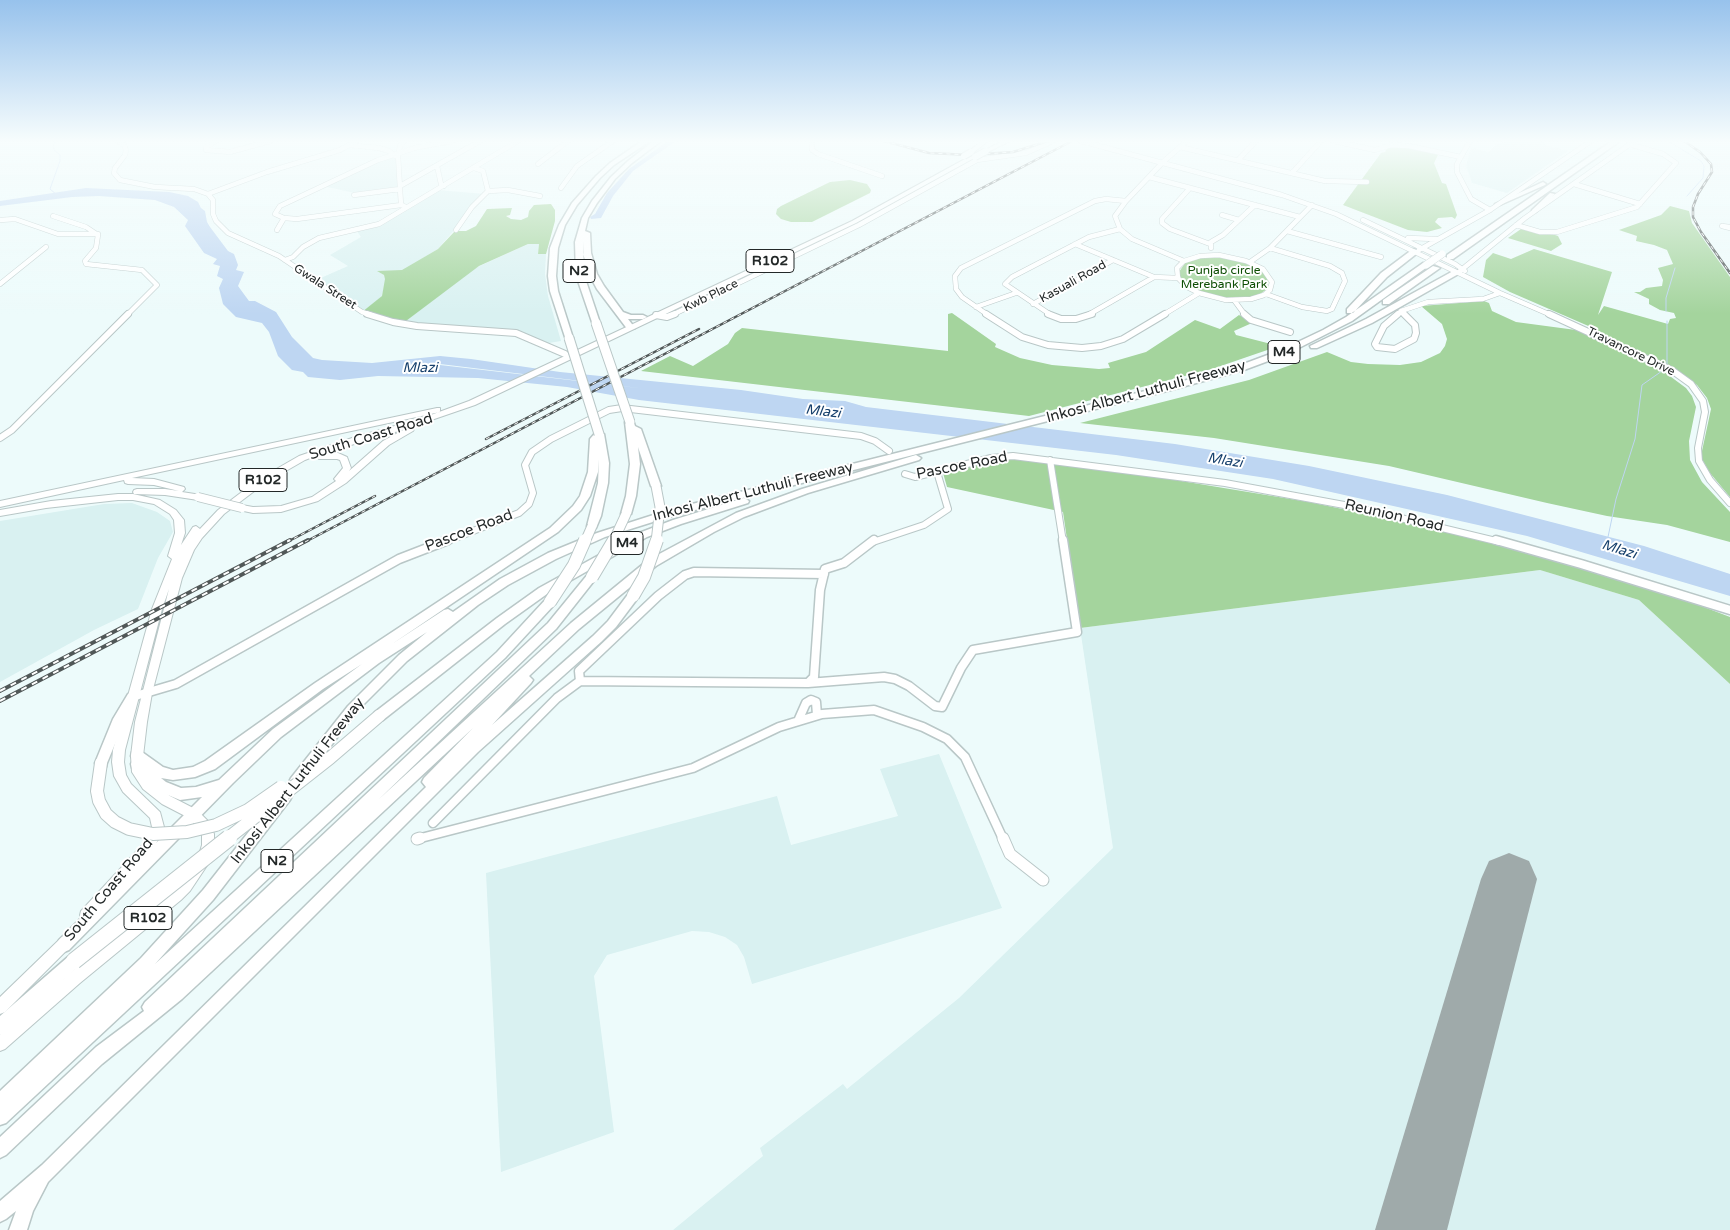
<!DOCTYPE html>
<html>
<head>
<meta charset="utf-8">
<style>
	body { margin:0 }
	canvas { display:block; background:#edfbfb }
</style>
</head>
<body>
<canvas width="1730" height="1230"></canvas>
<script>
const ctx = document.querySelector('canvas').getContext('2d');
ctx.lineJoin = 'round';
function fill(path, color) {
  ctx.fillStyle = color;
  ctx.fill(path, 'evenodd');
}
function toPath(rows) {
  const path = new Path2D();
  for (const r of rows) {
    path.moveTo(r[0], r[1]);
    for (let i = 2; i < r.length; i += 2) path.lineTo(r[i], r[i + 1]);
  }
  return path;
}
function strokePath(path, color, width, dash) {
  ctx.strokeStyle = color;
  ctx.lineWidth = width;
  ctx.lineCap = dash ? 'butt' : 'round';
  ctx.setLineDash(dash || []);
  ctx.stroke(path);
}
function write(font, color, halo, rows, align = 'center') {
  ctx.font = font + ' "Varela Round",sans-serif';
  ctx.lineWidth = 4;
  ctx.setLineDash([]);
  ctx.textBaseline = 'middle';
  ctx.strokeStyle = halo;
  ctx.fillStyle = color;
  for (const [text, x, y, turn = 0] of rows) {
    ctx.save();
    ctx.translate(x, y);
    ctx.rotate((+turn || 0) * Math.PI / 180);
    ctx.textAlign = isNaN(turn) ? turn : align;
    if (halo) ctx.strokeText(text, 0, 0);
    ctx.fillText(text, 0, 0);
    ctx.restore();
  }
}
fill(toPath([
	[1508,141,1543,142,1546,145,1568,151,1507,193,1472,183,1466,166,1471,148,1489,152,1495,145],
	[399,155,400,187,355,193,323,186,381,159],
	[437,190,485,194,438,249,402,271,378,271,384,275,386,279,382,296,377,301,362,312,314,281,348,266,330,255,361,237,356,230,369,228],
	[528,244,539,244,538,254,546,254,545,274,548,296,561,341,543,344,525,337,402,324,471,270],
	[132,503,157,512,170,521,173,532,158,558,138,609,94,630,0,682,0,521,104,504],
	[1540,570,1639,600,1730,684,1730,1230,673,1230,763,1156,760,1148,843,1084,847,1089,959,998,1113,848,1080,628],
	[939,754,1002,908,752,984,744,957,737,945,725,937,709,932,692,931,607,955,594,976,614,1132,501,1172,486,873,777,796,791,845,898,816,880,769]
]), '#d9f1f1');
fill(toPath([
	[1397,146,1439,153,1434,163,1442,183,1446,184,1457,215,1455,219,1452,217,1438,218,1435,222,1442,228,1427,232,1408,230,1343,205,1381,153,1385,152,1387,148],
	[850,180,867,184,871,190,870,193,812,222,791,222,781,219,776,214,777,209,781,206,830,182],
	[551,204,555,210,555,221,546,254,538,254,539,244,528,244,479,266,402,324,362,312,382,296,385,279,384,275,377,271,402,270,438,249,455,231,466,231,476,226,487,209,512,208,510,215,506,216,511,219,521,220,528,217,529,211,534,205],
	[1670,206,1689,211,1692,223,1730,277,1730,497,1710,473,1702,459,1702,451,1711,409,1707,398,1697,385,1670,366,1593,330,1593,328,1510,292,1483,277,1486,260,1493,253,1511,259,1534,249,1612,272,1598,315,1604,306,1668,324,1670,319,1676,318,1674,313,1660,310,1649,304,1649,299,1634,292,1640,292,1646,288,1662,286,1663,280,1658,268,1673,264,1667,250,1654,245,1636,241,1637,236,1619,230,1661,215],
	[1521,229,1555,235,1558,236,1562,244,1551,251,1508,238],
	[1220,257,1242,261,1259,269,1269,279,1267,289,1256,297,1236,299,1213,297,1188,286,1181,279,1179,272,1185,263,1200,258],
	[1484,301,1489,303,1492,311,1516,322,1576,330,1585,334,1663,371,1686,388,1692,396,1696,407,1689,441,1690,460,1702,482,1730,512,1730,542,1667,525,1607,516,1547,503,1389,466,1214,438,1080,423,1249,380,1327,352,1351,362,1368,364,1400,365,1421,362,1440,353,1445,346,1447,339,1442,324,1421,306],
	[952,313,996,344,995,347,1020,358,1052,365,1099,369,1110,368,1108,363,1146,352,1195,320,1220,329,1239,315,1252,323,1234,331,1236,335,1279,346,1212,369,1029,416,641,371,670,356,693,366,728,344,735,333,742,328,948,351,948,314],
	[1011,459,1036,461,1175,480,1309,502,1414,524,1546,557,1683,599,1730,617,1730,684,1639,600,1540,570,1080,628,1063,512,947,487,943,473,989,461]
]), '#a4d49d');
fill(toPath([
	[86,188,169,192,188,196,198,202,201,208,205,211,207,222,210,227,228,251,234,254,238,265,236,270,244,272,238,286,249,301,255,301,276,312,292,337,313,358,322,360,372,363,440,356,471,359,560,372,741,390,803,399,845,401,866,407,1175,444,1309,466,1447,495,1644,546,1730,574,1730,596,1527,536,1273,479,1116,455,639,400,567,387,478,378,378,376,340,380,308,377,303,372,292,370,278,356,269,332,262,323,236,317,223,304,219,288,223,279,217,276,220,266,213,264,217,259,204,253,185,226,188,220,174,207,155,200,99,196,72,197,0,206,0,201],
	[440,364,647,389,440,365]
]), '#bed6f2');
strokePath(toPath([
	[56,141,53,146,54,150,60,155,60,161,50,189,57,195],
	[1668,141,1701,161,1704,166,1703,178,1687,196],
	[1666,311,1666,298,1675,268],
	[1667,321,1667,366],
	[1608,537,1616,499,1635,439,1642,385,1662,371]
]), '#bed6f2', 1);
fill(toPath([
	[668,141,676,141,633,171,613,196,601,218,591,219,590,217,595,214,607,193,629,169,668,141]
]), '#bed6f2');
fill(toPath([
	[1509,853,1529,861,1537,879,1447,1230,1375,1230,1481,879,1489,861,1509,853]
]), '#9faaaa');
const minorFar3 = toPath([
	[118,141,124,145,126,150,125,155,115,168,114,173,120,180,155,187,194,189,208,194,213,200,213,214,216,221,228,233,279,256,362,312,371,315],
	[216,141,206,147,206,150,230,152,270,141],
	[404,141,400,146,398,155,401,205,404,206],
	[812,141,812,150,818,154,882,176],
	[1081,141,1282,195,1336,214,1500,293,1551,315],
	[1333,141,1375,150,1391,145,1409,146,1461,157],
	[1470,141,1457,164,1457,172,1471,199,1490,210],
	[350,145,379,148,389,151,395,156],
	[1180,147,1325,181,1367,182],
	[1238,160,1256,141],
	[538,164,568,141],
	[437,166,441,184,444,186],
	[474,168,483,171,488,191],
	[1292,173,1321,141],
	[1149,177,1300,217],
	[1574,184,1640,204],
	[400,186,480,141],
	[561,188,577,166,613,141],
	[1190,188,1162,219,1162,223,1170,229,1210,244],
	[208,194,267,172,340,150,356,141],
	[354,195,400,189],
	[401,205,297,219,284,218,275,214,280,206,378,160,418,147,453,141],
	[1222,215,1239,220],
	[53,216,86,227,98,235,96,248,85,261,86,264,142,270,157,285,127,315],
	[0,220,15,219,58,234,98,234],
	[1363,220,1455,264,1465,271],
	[1516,225,1540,232,1557,232,1637,207,1676,163,1663,154,1629,144],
	[1730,227,1722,226,1730,228],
	[277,230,284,218],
	[456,230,472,207,488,191,508,190,540,196],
	[1287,231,1381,257],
	[1408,238,1436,239],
	[1075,244,1154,277],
	[1211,248,1211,242,1223,235,1255,205],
	[1419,250,1490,210,1591,141],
	[1219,255,1246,261,1263,269,1272,282,1270,290,1264,295,1251,299,1226,300,1199,293,1187,287,1178,278,1177,268,1184,261,1200,256,1219,255],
	[285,260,293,257,303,247,319,238,379,224,518,141],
	[1184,261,1132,239,1120,229,1115,216,1126,201,1163,162,1187,141],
	[1250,262,1270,248,1312,205],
	[1460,271,1525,218,1633,142],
	[0,284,46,247],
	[1266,294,1302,307,1327,311,1332,309,1345,281,1342,273,1330,266,1270,248],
	[1234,300,1245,315],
	[1033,304,1113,260],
	[976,307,1016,293],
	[1401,311,1405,315],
	[1401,311,1428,302,1483,299,1500,293],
	[672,315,859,225,977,160,1026,153,1053,141],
	[988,315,962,297,956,289,955,276,961,268,1095,201,1106,199,1126,201],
	[1051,315,1005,284,1012,277,1089,237,1120,229],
	[1088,315,1154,277,1178,278],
	[1163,315,1199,293],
	[1397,315,1401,311]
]);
const minorFar2 = toPath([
	[367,314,393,322,417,326,516,333,565,354],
	[986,314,1022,337,1048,345,1082,348,1101,346,1123,339,1165,314],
	[1048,314,1061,319,1076,319,1092,314],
	[1244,314,1251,320,1290,332],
	[1398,314,1384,326,1375,344,1377,347,1395,349,1414,339,1416,333,1415,325,1404,314],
	[1549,314,1673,371,1691,384,1703,401,1705,412,1698,448,1699,461,1710,480,1730,503],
	[656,315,667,317,675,314],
	[0,438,12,430,128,314],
	[1050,460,1063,542],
	[905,474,915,477,991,458,1013,456,1225,483,1355,507,1500,542],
	[445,542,519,513,529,504,533,493,525,465,532,452,551,439,609,410,622,408,861,436,875,441,889,451],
	[873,542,924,525,948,509,937,472]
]);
const minorFar1 = toPath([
	[1496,540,1581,564,1730,610],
	[580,681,579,671,658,596,685,575,694,572,824,574],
	[808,683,884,677,895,679,909,686,935,706,942,707,961,668,973,650,1077,632,1063,540],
	[132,697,176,684,399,559,448,540],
	[798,721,806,703,811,700,816,702,817,715],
	[433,823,557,698,580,681,808,683,814,677,820,590,825,569,844,563,874,540],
	[417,839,693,768,779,727,822,714,874,710,923,727,947,739,965,757,1003,839]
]);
const minor = toPath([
	[1003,838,1010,854,1043,880],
	[417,839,420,838]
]);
const major = toPath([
	[982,141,988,141,973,153,969,153,969,151,982,141],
	[1003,141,1010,141,988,152,983,151,1003,141],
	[974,154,977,156,976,157,856,223,475,405,411,427,414,429,413,431,389,445,346,483,318,501,281,512,253,513,239,510,238,508,242,505,253,507,281,506,312,497,336,481,334,479,343,468,340,460,337,459,319,459,315,456,305,460,265,483,224,514,202,538,194,550,182,578,152,693,147,722,143,756,144,771,151,781,170,796,197,810,210,823,214,834,214,845,208,864,190,891,181,900,80,983,5,1049,0,1051,0,1035,70,973,182,883,197,861,202,845,202,834,201,830,189,818,162,804,143,789,132,772,131,756,135,722,169,589,162,609,125,750,124,762,126,775,131,784,160,812,164,827,153,850,91,919,86,921,81,919,80,915,81,911,145,842,152,827,150,818,123,792,114,776,112,762,113,750,152,609,172,559,168,556,175,533,174,520,170,514,154,504,133,500,118,500,46,508,0,516,0,510,51,501,118,494,133,494,160,500,176,510,184,520,185,533,181,545,193,527,196,526,200,529,218,510,259,479,299,456,355,437,420,419,469,401,852,221,974,154],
	[405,429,383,441,349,471,351,468,347,457,338,453,324,453,405,429],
	[437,408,440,408,440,412,132,478,154,479,184,487,185,489,182,492,201,495,202,497,198,500,165,495,134,494,133,492,134,490,137,489,165,489,179,491,154,485,128,484,125,483,124,480,0,507,0,501,437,408],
	[67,935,72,937,74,941,72,945,5,1012,0,1014,0,997,62,937,67,935]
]);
const highway = toPath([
	[642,141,650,141,614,165,600,178,577,205,565,225,558,248,556,276,558,291,573,338,566,340,550,291,548,276,550,248,559,225,572,203,596,176,610,163,642,141],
	[654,141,661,141,632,163,615,179,597,203,588,218,585,231,590,233,591,253,597,274,604,286,623,312,631,315,643,315,647,317,643,319,628,319,635,328,628,330,597,289,589,274,583,253,583,241,584,275,600,323,593,325,576,275,575,242,582,218,592,201,611,177,628,161,654,141],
	[1612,141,1620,141,1453,259,1447,259,1447,255,1612,141],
	[1543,182,1546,184,1545,185,1500,205,1495,204,1543,182],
	[1550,193,1555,194,1536,212,1532,212,1532,210,1550,193],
	[1413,249,1420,251,1387,277,1353,313,1347,313,1347,309,1381,273,1413,249],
	[1423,263,1430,265,1352,321,1287,354,1244,370,1167,391,675,515,605,537,556,559,508,585,478,605,407,661,356,712,301,786,296,788,291,786,289,782,291,778,348,706,399,655,427,632,379,663,281,737,233,783,69,950,64,952,59,950,57,945,59,940,202,797,180,800,156,790,132,768,131,764,133,760,131,756,132,752,137,751,142,752,163,767,173,770,193,767,205,761,315,683,550,528,573,506,580,496,588,472,590,439,596,432,599,431,604,434,609,463,608,483,601,516,596,528,588,528,587,526,598,483,599,459,598,472,590,496,581,510,558,532,392,644,444,610,448,609,453,612,500,579,548,553,597,533,672,509,1161,387,1238,366,1281,350,1323,330,1346,317,1423,263],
	[362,664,273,729,219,780,196,787,181,788,166,782,161,778,173,780,195,777,215,769,323,689,362,664],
	[1433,266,1440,268,1389,304,1383,304,1383,300,1433,266],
	[1455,270,1462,272,1372,323,1317,348,1311,348,1310,346,1366,319,1455,270],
	[630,419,633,420,635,426,641,429,661,486,656,489,651,486,638,447,640,464,636,496,631,514,626,517,621,514,626,496,630,464,625,422,630,419],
	[916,455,921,458,919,460,808,493,744,517,714,532,656,566,579,629,529,676,533,680,531,683,492,725,593,636,608,621,629,593,637,593,639,596,637,599,616,627,601,642,478,752,48,1182,33,1211,27,1230,9,1230,16,1211,6,1219,0,1222,0,1201,42,1165,426,787,422,782,424,778,473,728,182,999,102,1064,6,1155,0,1158,0,1137,96,1047,144,1011,142,1007,145,1002,548,623,588,574,596,574,597,577,556,629,378,800,571,623,648,560,736,513,802,489,916,455],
	[744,498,749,501,748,503,681,524,647,537,547,594,505,624,383,720,379,721,375,720,373,716,375,712,497,618,539,588,639,533,673,520,744,498],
	[550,598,554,599,556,602,554,605,505,658,6,1123,0,1125,0,1091,141,958,203,890,280,792,285,790,290,792,292,796,290,800,213,900,155,964,497,652,546,599,550,598],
	[132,692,136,694,138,697,125,720,107,763,106,767,101,768,96,767,95,763,113,719,128,694,132,692],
	[74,954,79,956,82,961,79,966,6,1033,0,1035,0,1016,69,956,74,954]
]);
strokePath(minorFar3, '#b9c7c7', 5.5);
strokePath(minorFar2, '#b9c7c7', 8);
strokePath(minorFar1, '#b9c7c7', 11);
strokePath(minor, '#b9c7c7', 13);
strokePath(major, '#b9c7c7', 2);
strokePath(highway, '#b9c7c7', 3);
strokePath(minorFar3, '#fff', 4.5);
strokePath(minorFar2, '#fff', 6);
strokePath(minorFar1, '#fff', 8);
strokePath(minor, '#fff', 11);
fill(major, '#fff');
fill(highway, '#fff');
const railFar1 = toPath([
	[884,141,929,153,970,155,1013,152,1048,141],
	[1684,141,1700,152,1711,164,1712,172,1698,194,1693,207,1693,217,1701,232,1730,273],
	[486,439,699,329],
	[287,542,375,496],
	[305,542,1072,141]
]);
const rail = toPath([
	[0,691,290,540],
	[0,701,308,540]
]);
strokePath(railFar1, '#515858', 2.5);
strokePath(rail, '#515858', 4);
strokePath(railFar1, '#fff', 1, [4]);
strokePath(rail, '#fff', 2, [6]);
const majorBridgeFar1 = toPath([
	[964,156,971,152],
	[975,157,986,151]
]);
const majorBridge = toPath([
	[198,497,242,508]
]);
const highwayBridgeFar3 = toPath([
	[1426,265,1442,254]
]);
const highwayBridgeFar2 = toPath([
	[596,323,630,422],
	[569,338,599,434],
	[656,486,660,507,656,542],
	[585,542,592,526],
	[613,542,626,514]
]);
const highwayBridgeFar1 = toPath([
	[592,577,614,540],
	[633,596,644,577,657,540],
	[550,602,574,565,585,540],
	[101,763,97,791,99,801,106,814,115,822,129,829,153,834,187,832,216,825,248,810,281,787],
	[227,839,330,758,379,716]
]);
const highwayBridge = toPath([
	[74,961,229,838]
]);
strokePath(majorBridgeFar1, '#b9c7c7', 8, []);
strokePath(majorBridge, '#b9c7c7', 10, []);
strokePath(highwayBridgeFar3, '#b9c7c7', 8, []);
strokePath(highwayBridgeFar2, '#b9c7c7', 11, []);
strokePath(highwayBridgeFar1, '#b9c7c7', 14, []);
strokePath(highwayBridge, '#b9c7c7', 18, []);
strokePath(majorBridgeFar1, '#fff', 6);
strokePath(majorBridge, '#fff', 8);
strokePath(highwayBridgeFar3, '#fff', 7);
strokePath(highwayBridgeFar2, '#fff', 9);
strokePath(highwayBridgeFar1, '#fff', 12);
strokePath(highwayBridge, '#fff', 16);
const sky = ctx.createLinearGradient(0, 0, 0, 314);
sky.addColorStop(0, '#97c2ec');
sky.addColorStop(0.45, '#f7fdfd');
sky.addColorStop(1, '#f7fdfd00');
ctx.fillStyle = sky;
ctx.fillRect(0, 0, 1730, 314);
write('12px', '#0e4e04', '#fff', [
	["Punjab circle",1224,271],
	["Merebank Park",1224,285]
]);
write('12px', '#232828', '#fff', [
	["Kasuali Road",1073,282,-29],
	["Gwala Street",325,287,33],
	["Kwb Place",711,296,-26],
	["Travancore Drive",1631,352,26]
]);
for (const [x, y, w] of [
	[770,261,48],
	[579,271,32],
	[1284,352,32],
	[263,480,48],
	[627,543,32],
	[277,861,32],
	[148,918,48]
]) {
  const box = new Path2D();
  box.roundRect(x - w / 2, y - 11.5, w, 23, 4);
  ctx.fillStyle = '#fff';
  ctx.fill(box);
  strokePath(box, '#232828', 1);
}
write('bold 14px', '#232828', null, [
	["R102",770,261],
	["N2",579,271],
	["M4",1284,352],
	["R102",263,480],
	["M4",627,543],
	["N2",277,861],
	["R102",148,918]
]);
write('italic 14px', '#18416d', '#fff', [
	["Mlazi",420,368],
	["Mlazi",823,412,7],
	["Mlazi",1225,461,9],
	["Mlazi",1619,550,17]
]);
write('15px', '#232828', '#fff', [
	["Inkosi Albert Luthuli Freeway",1146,392,-15],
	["South Coast Road",371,437,-17],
	["Pascoe Road",962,466,-11],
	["Inkosi Albert Luthuli Freeway",753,492,-14],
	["Reunion Road",1394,516,13],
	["Pascoe Road",469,531,-21],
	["Inkosi Albert Luthuli Freeway",298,781,-52],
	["South Coast Road",109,890,-50]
]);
</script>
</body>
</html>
